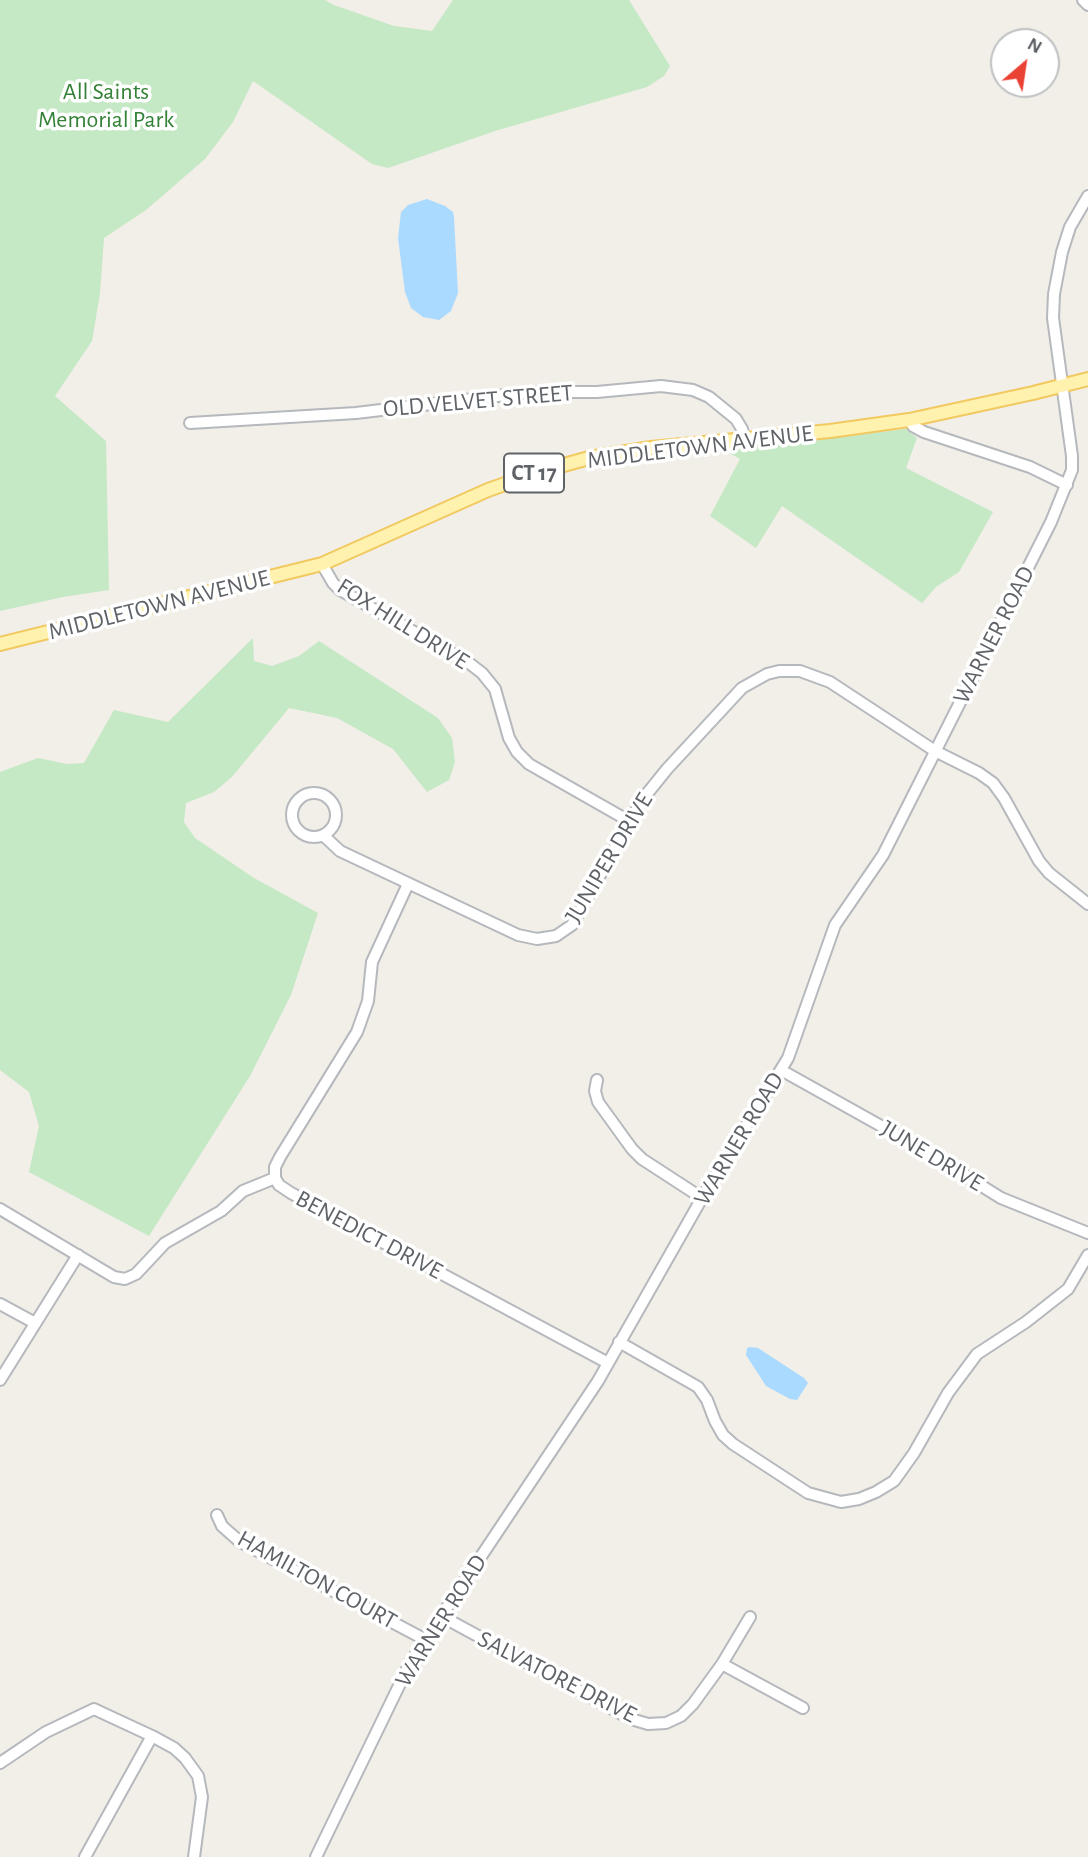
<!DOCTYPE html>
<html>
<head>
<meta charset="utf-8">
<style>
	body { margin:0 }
	#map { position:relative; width:1088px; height:1857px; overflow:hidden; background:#f1efe8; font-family:"Alegreya Sans",sans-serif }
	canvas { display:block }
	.north { position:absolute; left:990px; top:28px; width:70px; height:70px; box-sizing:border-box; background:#fff; border:2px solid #bfc1c3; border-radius:50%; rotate:29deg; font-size:19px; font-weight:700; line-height:28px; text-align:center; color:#5f6368 }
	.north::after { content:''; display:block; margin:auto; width:24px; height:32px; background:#ea4335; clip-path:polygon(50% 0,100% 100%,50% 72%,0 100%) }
</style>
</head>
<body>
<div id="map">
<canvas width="1088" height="1857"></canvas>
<div class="north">N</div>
</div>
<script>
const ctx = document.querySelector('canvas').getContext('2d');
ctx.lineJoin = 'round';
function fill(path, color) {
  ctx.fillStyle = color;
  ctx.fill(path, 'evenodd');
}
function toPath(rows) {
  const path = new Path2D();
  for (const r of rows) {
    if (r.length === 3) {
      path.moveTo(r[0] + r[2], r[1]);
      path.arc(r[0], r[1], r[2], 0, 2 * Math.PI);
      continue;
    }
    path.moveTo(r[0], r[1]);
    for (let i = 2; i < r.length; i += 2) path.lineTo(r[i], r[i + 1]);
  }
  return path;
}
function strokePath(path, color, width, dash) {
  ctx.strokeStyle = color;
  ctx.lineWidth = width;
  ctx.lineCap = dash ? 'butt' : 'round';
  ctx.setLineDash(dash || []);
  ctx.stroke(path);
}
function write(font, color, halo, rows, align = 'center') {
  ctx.font = font + ' "Alegreya Sans",sans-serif';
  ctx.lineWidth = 7;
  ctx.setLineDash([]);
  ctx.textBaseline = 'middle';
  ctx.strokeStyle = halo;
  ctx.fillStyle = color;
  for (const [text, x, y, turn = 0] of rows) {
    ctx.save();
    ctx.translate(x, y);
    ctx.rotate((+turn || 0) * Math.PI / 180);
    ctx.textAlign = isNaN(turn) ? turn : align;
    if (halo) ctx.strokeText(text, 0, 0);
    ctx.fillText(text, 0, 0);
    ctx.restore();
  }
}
fill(toPath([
	[0,0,325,0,334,5,394,26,432,31,453,0,629,0,670,66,664,76,647,87,495,131,388,168,372,164,253,81,233,122,205,159,146,210,104,238,100,293,92,341,55,396,106,441,109,590,63,597,0,611],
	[906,429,917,438,906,468,993,512,959,572,936,587,922,603,782,506,756,548,710,516,740,459,724,450],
	[253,638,254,661,272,666,299,656,319,641,438,718,452,738,455,762,449,780,427,792,393,749,337,718,289,708,232,777,214,792,186,803,184,822,195,838,254,878,318,913,291,995,250,1076,149,1236,29,1172,39,1126,29,1092,0,1070,0,772,38,758,67,764,84,763,114,710,168,722]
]), '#c5e8c5');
fill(toPath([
	[427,199,445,206,453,212,454,217,458,293,451,311,439,320,423,317,411,308,405,292,398,238,401,212,408,205],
	[750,1347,758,1348,804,1378,808,1383,797,1400,790,1399,766,1386,746,1355,747,1348]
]), '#aadaff');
const minor = toPath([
	[1083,0,1088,5],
	[909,420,913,426,924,432,1030,467,1067,485],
	[190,423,356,413,531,392,597,392,661,386,693,390,709,397,736,419,742,429,744,439],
	[322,564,333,583,340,590,469,663,482,673,495,689,509,738,517,752,529,764,629,821],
	[314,815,22],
	[324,836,340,851,518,935,537,939,556,936,572,925,642,800,667,769,742,688,767,674,779,671,800,671,830,682,935,751,979,773,993,783,1004,798,1039,861,1049,873,1088,904],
	[408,884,372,962,368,1001,357,1032,280,1157,275,1167,275,1178,279,1185,291,1193,608,1363],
	[781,1070,924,1150,1001,1198,1088,1233],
	[597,1080,595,1091,598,1102,632,1149,642,1159,702,1198],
	[0,1209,114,1277,125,1279,136,1274,165,1243,221,1211,243,1191,275,1178],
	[0,1304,35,1323],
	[619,1342,698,1387,707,1400,715,1421,723,1435,733,1444,808,1493,841,1502,859,1499,876,1492,894,1481,914,1453,948,1393,977,1354,1026,1322,1068,1289,1088,1255],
	[0,1380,78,1255],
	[217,1515,222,1526,239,1541,424,1639],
	[441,1616,631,1719,648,1724,666,1723,681,1716,693,1704,722,1664,750,1617],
	[722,1664,803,1708],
	[0,1763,46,1732,94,1709,152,1736,174,1748,185,1758,198,1776,202,1797,194,1857],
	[85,1857,152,1736],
	[316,1857,410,1663,598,1381,702,1198,788,1058,835,925,883,855,1051,522,1072,470,1072,456,1053,318,1054,294,1062,252,1070,227,1088,196]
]);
const major = toPath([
	[0,644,322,564,488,490,542,471,589,458,651,448,830,431,909,420,1033,393,1088,379]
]);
strokePath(minor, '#b5b8bc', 14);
strokePath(major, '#f2c960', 16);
strokePath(minor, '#fff', 10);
strokePath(major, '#fff2af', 12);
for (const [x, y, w] of [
	[534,473,60]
]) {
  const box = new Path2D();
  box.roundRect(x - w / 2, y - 19.5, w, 39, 5);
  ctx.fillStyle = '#fff';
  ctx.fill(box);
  strokePath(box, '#5f6368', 2);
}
write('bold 23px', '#5f6368', null, [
	["CT 17",534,473]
]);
write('24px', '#348238', '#fff', [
	["All Saints",106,92],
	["Memorial Park",106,120]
]);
write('24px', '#5f6368', '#fff', [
	["OLD VELVET STREET",478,401,-5],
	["MIDDLETOWN AVENUE",700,447,-7],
	["MIDDLETOWN AVENUE",159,605,-14],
	["FOX HILL DRIVE",403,624,32],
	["WARNER ROAD",994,635,-63],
	["JUNIPER DRIVE",609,858,-59],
	["WARNER ROAD",739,1139,-59],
	["JUNE DRIVE",932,1156,31],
	["BENEDICT DRIVE",369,1235,28],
	["HAMILTON COURT",317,1580,29],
	["WARNER ROAD",441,1621,-58],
	["SALVATORE DRIVE",557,1677,27]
]);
</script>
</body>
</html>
